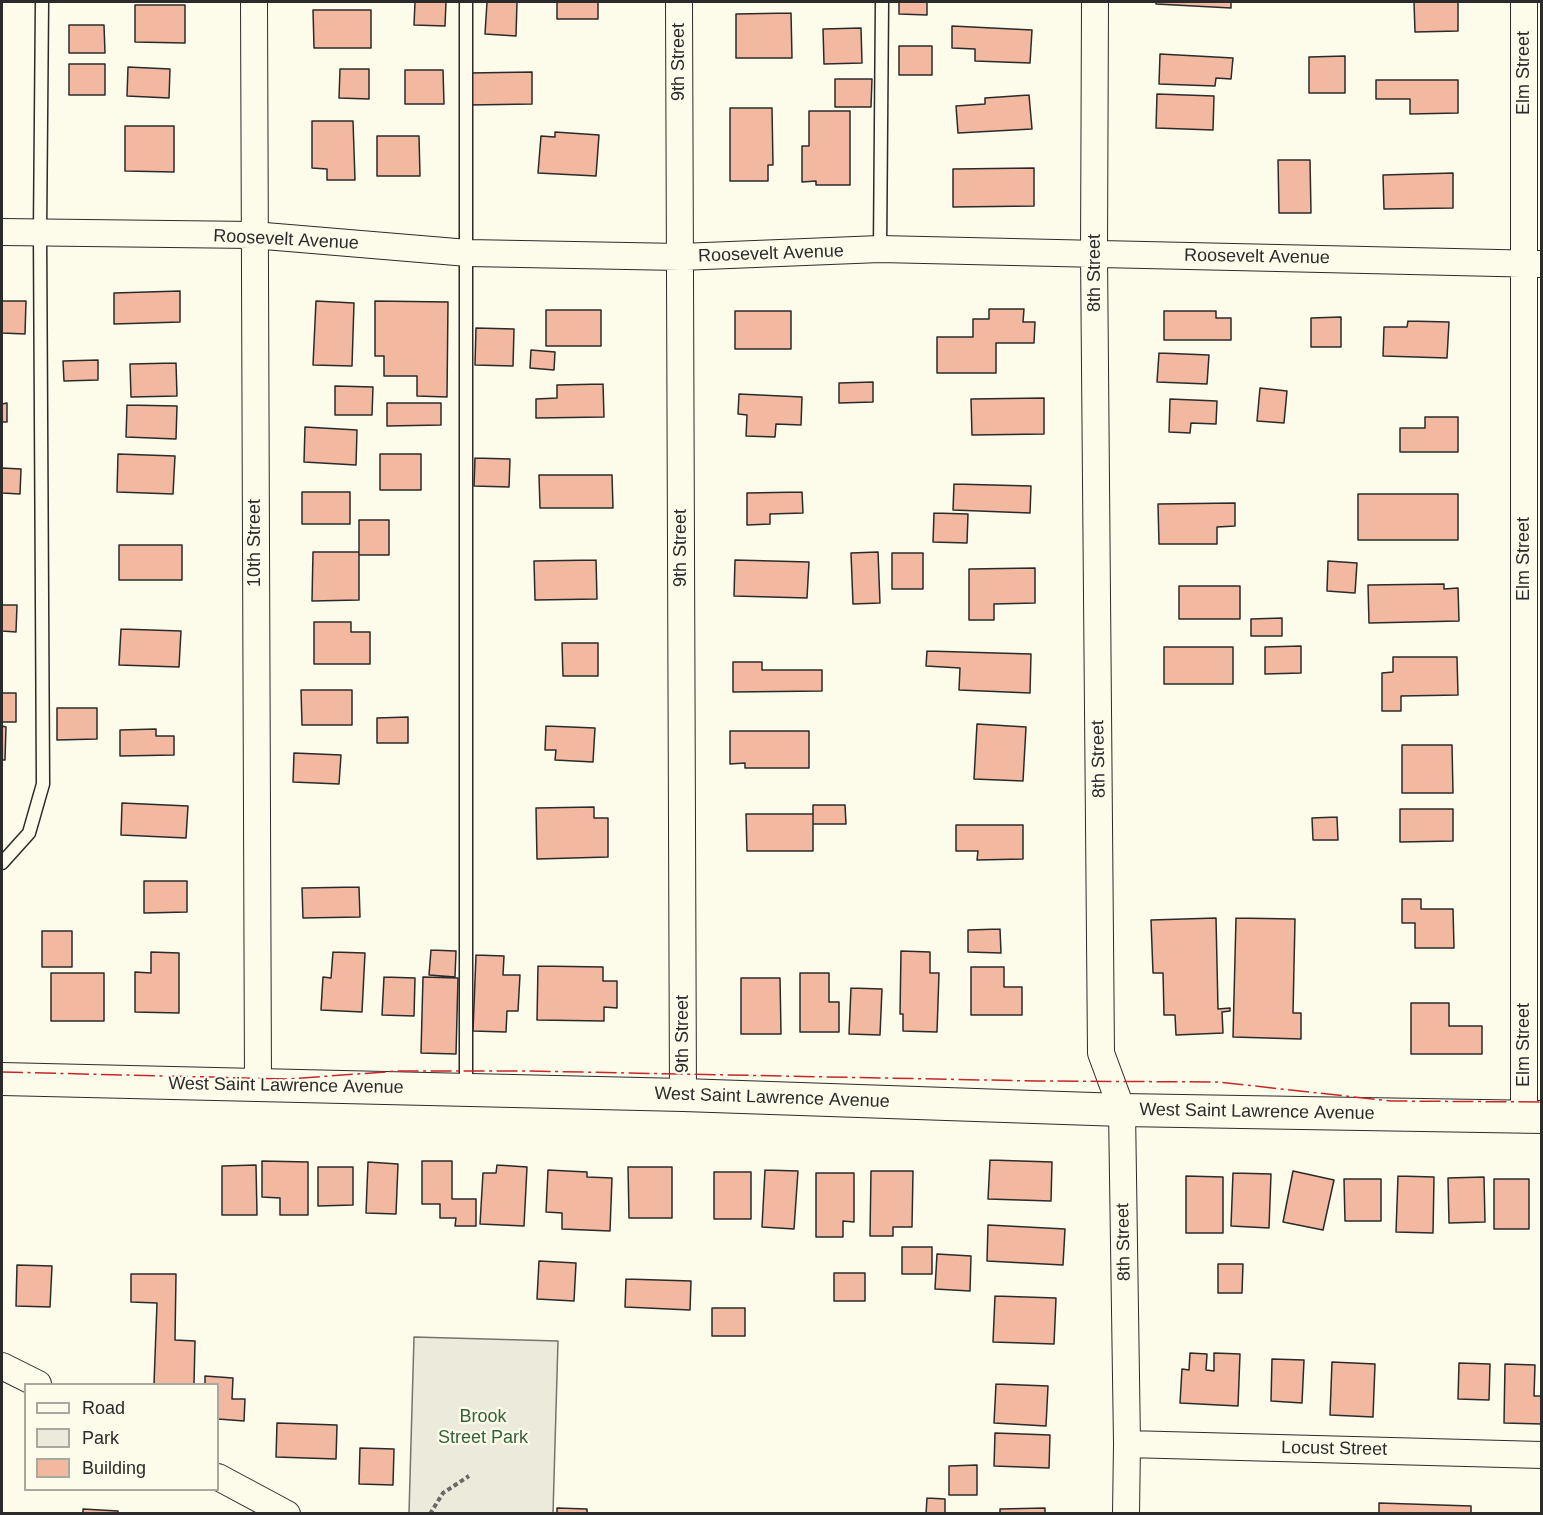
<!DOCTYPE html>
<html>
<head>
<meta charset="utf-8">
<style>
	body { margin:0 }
	#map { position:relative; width:1543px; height:1515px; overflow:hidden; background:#fdfbea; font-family:Arial,sans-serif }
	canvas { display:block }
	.frame { position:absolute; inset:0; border:3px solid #2b2b2b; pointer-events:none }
	.legend { position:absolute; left:24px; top:1383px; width:195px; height:108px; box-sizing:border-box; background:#fdfbea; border:2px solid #a9a89e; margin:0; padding:8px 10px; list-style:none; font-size:18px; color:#2b2b2b }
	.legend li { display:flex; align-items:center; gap:12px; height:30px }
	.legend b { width:30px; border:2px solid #a9a89e }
</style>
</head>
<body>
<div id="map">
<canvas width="1543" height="1515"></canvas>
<div class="frame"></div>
<ul class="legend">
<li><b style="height:8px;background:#fdfbea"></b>Road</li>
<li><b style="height:16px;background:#ecebdb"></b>Park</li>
<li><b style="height:16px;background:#f2b8a0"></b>Building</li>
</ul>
</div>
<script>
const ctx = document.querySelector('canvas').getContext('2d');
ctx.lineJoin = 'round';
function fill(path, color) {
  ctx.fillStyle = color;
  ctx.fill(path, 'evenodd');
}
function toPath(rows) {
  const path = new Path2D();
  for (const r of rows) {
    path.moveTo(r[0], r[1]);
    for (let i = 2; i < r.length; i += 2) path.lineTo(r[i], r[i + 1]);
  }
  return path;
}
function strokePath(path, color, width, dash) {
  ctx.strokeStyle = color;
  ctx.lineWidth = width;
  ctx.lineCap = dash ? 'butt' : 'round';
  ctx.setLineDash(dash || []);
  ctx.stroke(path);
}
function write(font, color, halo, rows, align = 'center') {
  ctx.font = font + ' Arial,sans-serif';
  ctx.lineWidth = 4.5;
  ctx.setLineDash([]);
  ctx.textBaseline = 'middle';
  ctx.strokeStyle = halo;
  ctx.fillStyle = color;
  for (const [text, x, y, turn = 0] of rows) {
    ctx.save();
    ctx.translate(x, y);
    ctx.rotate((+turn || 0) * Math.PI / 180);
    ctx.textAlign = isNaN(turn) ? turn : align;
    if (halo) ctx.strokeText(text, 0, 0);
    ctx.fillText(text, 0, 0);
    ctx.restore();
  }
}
const green = toPath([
	[414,1337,558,1341,553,1513,409,1513,414,1337]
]);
fill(green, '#ecebdb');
strokePath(green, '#74746e', 1.5);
const building = toPath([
	[415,2,446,2,445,26,414,25,415,2],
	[487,2,517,2,516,36,485,34,487,2],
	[557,2,598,2,598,19,557,19,557,2],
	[899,2,927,2,927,15,899,14,899,2],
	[1156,2,1231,2,1231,8,1156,4,1156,2],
	[1414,2,1458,2,1458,31,1415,32,1414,2],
	[135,5,185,5,185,43,135,42,135,5],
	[313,10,371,10,371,48,314,48,313,10],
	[791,13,792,58,736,58,736,14,791,13],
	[69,25,104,25,105,53,69,53,69,25],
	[952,26,1032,30,1030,63,975,61,975,49,952,48,952,26],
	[861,28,862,63,824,64,823,29,861,28],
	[899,46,932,46,932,75,899,75,899,46],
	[1160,54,1233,58,1231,79,1216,78,1215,86,1159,84,1160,54],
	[1345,56,1345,93,1309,93,1309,57,1345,56],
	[69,64,105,64,105,95,69,95,69,64],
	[128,67,170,69,169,98,127,96,128,67],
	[340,69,369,69,369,99,339,98,340,69],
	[405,70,443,70,444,104,405,104,405,70],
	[532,72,532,104,469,105,469,73,532,72],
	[835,79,872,79,871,107,835,107,835,79],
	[1376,80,1458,80,1458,113,1410,114,1410,99,1376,99,1376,80],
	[1157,94,1214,96,1213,130,1156,128,1157,94],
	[1029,95,1032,129,958,133,956,106,985,104,985,98,1029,95],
	[730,108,772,108,773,165,768,165,768,181,730,181,730,108],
	[809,111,850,111,850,185,816,185,816,181,802,182,802,146,809,146,809,111],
	[312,121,353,121,355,180,327,180,327,169,312,168,312,121],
	[125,126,174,126,174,172,125,171,125,126],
	[555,132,599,135,596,176,538,173,541,136,555,137,555,132],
	[377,136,419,136,420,176,377,176,377,136],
	[1278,160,1310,160,1311,213,1279,213,1278,160],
	[1034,168,1034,206,953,207,953,169,1034,168],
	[1453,173,1453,208,1384,209,1383,175,1453,173],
	[180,291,180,322,114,324,114,293,180,291],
	[2,301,26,301,25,334,2,333,2,301],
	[316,301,354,303,352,366,313,365,316,301],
	[375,301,448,302,447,397,417,396,417,376,384,376,384,356,375,356,375,301],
	[989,309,1024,309,1023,322,1035,322,1034,343,996,343,996,373,937,373,937,337,973,337,973,319,989,319,989,309],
	[546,310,601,310,601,346,546,346,546,310],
	[735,311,791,311,791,349,735,349,735,311],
	[1164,311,1216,311,1216,318,1231,318,1231,340,1164,340,1164,311],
	[1341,317,1341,347,1311,347,1311,318,1341,317],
	[1408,321,1449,322,1447,358,1383,356,1384,327,1407,327,1408,321],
	[476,328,514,329,513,366,475,365,476,328],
	[531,350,555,352,554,370,530,368,531,350],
	[1159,353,1209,355,1207,384,1157,382,1159,353],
	[98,360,98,380,64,381,63,361,98,360],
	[176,363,177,396,131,397,130,364,176,363],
	[873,382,873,402,839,403,839,383,873,382],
	[603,384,604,417,536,418,536,399,557,398,557,385,603,384],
	[335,386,373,387,372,415,335,415,335,386],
	[1260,388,1287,391,1284,423,1257,421,1260,388],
	[739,394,802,397,801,425,776,424,775,437,746,436,747,415,738,414,739,394],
	[1044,398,1044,434,972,435,971,399,1044,398],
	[1170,399,1217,401,1216,424,1191,423,1190,433,1169,432,1170,399],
	[7,403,7,422,2,422,2,404,7,403],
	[387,403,441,403,441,425,387,426,387,403],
	[127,405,177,406,176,439,126,437,127,405],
	[1425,417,1458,417,1458,452,1400,452,1400,428,1425,428,1425,417],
	[305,427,357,430,356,465,304,462,305,427],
	[118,454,175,456,173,494,117,492,118,454],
	[380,454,421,454,421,490,380,490,380,454],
	[475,458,510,459,509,487,474,486,475,458],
	[2,468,21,469,20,494,2,493,2,468],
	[539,475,612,475,613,508,540,508,539,475],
	[954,484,1031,486,1030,513,953,510,954,484],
	[302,492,350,492,350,524,302,524,302,492],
	[802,492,803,513,770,514,770,524,747,525,747,493,802,492],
	[1358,494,1458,494,1458,540,1358,540,1358,494],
	[1235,503,1235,526,1217,527,1217,544,1159,544,1158,504,1235,503],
	[934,513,968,514,967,543,933,542,934,513],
	[359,520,389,520,389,555,359,555,359,520],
	[119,545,182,545,182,580,119,580,119,545],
	[313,552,359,552,359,600,312,601,313,552],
	[878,552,880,603,853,604,851,553,878,552],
	[892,553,923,553,923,589,892,589,892,553],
	[596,560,597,599,535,600,534,561,596,560],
	[735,560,809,562,807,598,734,596,735,560],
	[1328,561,1357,563,1355,593,1327,591,1328,561],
	[1035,568,1035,603,994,604,994,620,969,620,969,569,1035,568],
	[1444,584,1444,589,1458,588,1459,621,1369,623,1368,585,1444,584],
	[1179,586,1240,586,1240,619,1179,619,1179,586],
	[2,605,17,605,16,632,2,631,2,605],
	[1282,618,1282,636,1251,636,1251,619,1282,618],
	[314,622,351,622,351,632,370,632,370,664,314,664,314,622],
	[121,629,181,631,179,667,119,665,121,629],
	[562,643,598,643,598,676,563,676,562,643],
	[1301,646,1301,673,1265,674,1265,647,1301,646],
	[1164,647,1233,647,1233,684,1164,684,1164,647],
	[927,651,1031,654,1030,693,959,690,960,668,926,666,927,651],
	[1393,657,1457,657,1458,695,1401,696,1401,711,1382,711,1382,673,1393,672,1393,657],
	[733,662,762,662,762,670,822,670,822,691,733,692,733,662],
	[301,690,352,690,352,725,302,725,301,690],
	[2,693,16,693,16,722,2,722,2,693],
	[57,708,97,708,97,739,57,740,57,708],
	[408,717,408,743,377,743,377,718,408,717],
	[977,724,1026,727,1023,781,974,779,977,724],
	[2,726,6,727,5,760,2,760,2,726],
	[546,726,595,728,593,762,555,760,556,750,545,750,546,726],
	[156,729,156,736,174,736,174,755,120,756,120,730,156,729],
	[730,731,809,731,809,768,745,768,745,763,730,764,730,731],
	[1402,745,1452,745,1453,793,1402,793,1402,745],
	[294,753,341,755,339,784,293,782,294,753],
	[122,803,188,806,186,838,121,835,122,803],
	[813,805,845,805,846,824,813,824,813,805],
	[594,807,594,818,608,818,608,857,537,859,536,808,594,807],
	[1400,809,1453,809,1453,841,1400,842,1400,809],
	[746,814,813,814,813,851,747,851,746,814],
	[1337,817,1338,840,1313,840,1312,818,1337,817],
	[956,825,1023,825,1023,859,977,860,978,851,956,851,956,825],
	[144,881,187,881,187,912,144,913,144,881],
	[359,887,360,917,303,918,302,888,359,887],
	[1402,899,1421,899,1421,909,1453,909,1454,948,1415,948,1415,923,1402,923,1402,899],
	[1216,918,1218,1009,1230,1008,1230,1011,1222,1012,1223,1033,1176,1035,1175,1015,1164,1015,1163,973,1153,973,1151,920,1216,918],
	[1236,918,1295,919,1293,1013,1301,1013,1301,1039,1233,1037,1236,918],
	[1000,929,1001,953,968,952,968,930,1000,929],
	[42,931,72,931,72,967,42,967,42,931],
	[431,950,456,951,455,977,429,975,431,950],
	[901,951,930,952,930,973,939,973,937,1032,903,1031,903,1014,900,1014,901,951],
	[151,952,179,953,179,1013,135,1012,135,972,151,973,151,952],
	[333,952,365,953,362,1012,321,1010,323,977,331,978,333,952],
	[476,955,504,956,503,975,520,975,518,1011,507,1011,506,1032,473,1031,476,955],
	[538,966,603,967,603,981,617,981,617,1008,604,1007,604,1021,537,1020,538,966],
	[971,967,1004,967,1004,987,1022,987,1022,1015,971,1015,971,967],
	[51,973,104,973,104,1021,51,1021,51,973],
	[800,973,829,973,829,1002,839,1002,839,1032,800,1032,800,973],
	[384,977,415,978,414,1016,382,1015,384,977],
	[423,977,458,978,456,1054,421,1053,423,977],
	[741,978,780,978,781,1034,741,1034,741,978],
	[851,988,882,989,880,1035,849,1034,851,988],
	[1411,1003,1449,1003,1449,1026,1482,1026,1482,1054,1411,1054,1411,1003],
	[990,1160,1052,1162,1051,1201,988,1199,990,1160],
	[262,1161,308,1162,308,1215,280,1215,280,1198,262,1197,262,1161],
	[422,1161,452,1161,452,1199,476,1199,476,1226,455,1226,456,1218,440,1218,440,1204,422,1204,422,1161],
	[368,1162,398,1164,396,1214,366,1213,368,1162],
	[256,1165,257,1215,222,1215,222,1166,256,1165],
	[497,1165,527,1167,524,1226,480,1224,483,1173,496,1173,497,1165],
	[318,1167,353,1167,353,1205,318,1206,318,1167],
	[628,1167,672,1167,672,1218,629,1218,628,1167],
	[548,1170,587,1172,587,1177,612,1178,610,1231,562,1229,562,1213,546,1212,548,1170],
	[765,1170,798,1171,794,1229,762,1227,765,1170],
	[871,1171,913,1171,912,1227,893,1227,893,1236,870,1236,871,1171],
	[1293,1171,1334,1180,1323,1230,1283,1222,1293,1171],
	[714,1172,751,1172,751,1219,714,1219,714,1172],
	[816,1173,854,1173,854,1222,843,1221,843,1237,816,1237,816,1173],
	[1233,1173,1271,1174,1269,1228,1231,1226,1233,1173],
	[1186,1176,1223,1177,1223,1233,1186,1233,1186,1176],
	[1398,1176,1434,1177,1433,1233,1396,1232,1398,1176],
	[1484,1177,1485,1222,1449,1223,1448,1178,1484,1177],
	[1344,1179,1381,1179,1381,1221,1345,1221,1344,1179],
	[1494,1179,1529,1179,1529,1229,1494,1229,1494,1179],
	[988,1225,1065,1229,1063,1265,987,1261,988,1225],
	[902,1247,932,1247,932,1274,902,1274,902,1247],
	[937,1254,971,1256,970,1291,935,1289,937,1254],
	[539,1261,576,1263,574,1301,537,1299,539,1261],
	[1218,1264,1243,1264,1242,1293,1218,1293,1218,1264],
	[17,1265,52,1266,50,1307,16,1306,17,1265],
	[834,1273,865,1273,865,1301,834,1301,834,1273],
	[131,1274,176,1274,175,1340,195,1341,194,1384,154,1384,157,1303,131,1302,131,1274],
	[626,1279,691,1281,690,1310,625,1307,626,1279],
	[995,1296,1056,1298,1054,1344,993,1342,995,1296],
	[712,1308,745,1308,745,1336,712,1336,712,1308],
	[1190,1353,1207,1354,1206,1370,1214,1371,1214,1353,1240,1354,1238,1406,1180,1403,1182,1369,1189,1370,1190,1353],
	[1272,1359,1304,1360,1302,1403,1271,1401,1272,1359],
	[1332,1362,1375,1364,1373,1417,1330,1415,1332,1362],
	[1459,1363,1490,1364,1489,1400,1458,1399,1459,1363],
	[1505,1364,1535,1365,1534,1396,1542,1396,1542,1424,1504,1423,1505,1364],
	[205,1376,233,1378,232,1399,245,1399,244,1421,218,1419,218,1384,205,1384,205,1376],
	[996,1384,1048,1386,1046,1426,994,1423,996,1384],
	[277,1423,337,1425,336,1459,276,1457,277,1423],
	[995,1433,1050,1435,1049,1468,994,1466,995,1433],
	[360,1448,394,1449,393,1485,359,1484,360,1448],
	[977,1465,977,1495,949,1495,949,1466,977,1465],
	[927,1498,945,1499,945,1514,926,1514,927,1498],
	[1379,1503,1471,1506,1471,1514,1379,1514,1379,1503],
	[557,1508,587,1509,587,1514,557,1514,557,1508],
	[1045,1508,1045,1514,1000,1514,1000,1509,1045,1508],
	[83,1509,118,1511,118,1514,83,1514,83,1509]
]);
fill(building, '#f2b8a0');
strokePath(building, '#2b2b2b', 1.5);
const service = toPath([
	[466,2,466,1089],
	[880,249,882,2],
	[2,863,29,833,43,784,40,232,42,2]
]);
const minor = toPath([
	[254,2,258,1085],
	[679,2,683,1095],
	[1095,2,1094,253,1101,1053,1122,1110,1127,1444,1126,1514],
	[1524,2,1524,1117],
	[2,232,253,235,468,253,680,257,880,249,1542,264],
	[2,1366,38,1384],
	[1127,1444,1542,1455],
	[218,1477,287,1514]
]);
const tertiary = toPath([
	[2,1079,683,1095,1122,1110,1542,1117]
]);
strokePath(service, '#2b2b2b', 15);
strokePath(minor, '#2b2b2b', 28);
strokePath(tertiary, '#2b2b2b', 34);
strokePath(toPath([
	[430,1514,443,1493,469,1476]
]), '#6a6964', 4, [4.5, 3]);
strokePath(service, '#fdfbea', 12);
strokePath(minor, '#fdfbea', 26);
strokePath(tertiary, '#fdfbea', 32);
strokePath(toPath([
	[2,1072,288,1079,398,1071,528,1071,1036,1081,1218,1082,1391,1101,1542,1102]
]), '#c62828', 1.5, [21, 4.5, 3, 4.5]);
write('18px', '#2b2b2b', '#fdfbea', [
	["9th Street",679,62,-90],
	["Elm Street",1524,73,-90],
	["Roosevelt Avenue",286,240,3],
	["Roosevelt Avenue",771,254,-2],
	["Roosevelt Avenue",1257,257,1],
	["8th Street",1095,273,-90],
	["10th Street",255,543,-90],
	["9th Street",681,548,-90],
	["Elm Street",1524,559,-90],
	["8th Street",1099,759,-91],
	["9th Street",683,1034,-90],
	["Elm Street",1524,1045,-90],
	["West Saint Lawrence Avenue",286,1086,1],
	["West Saint Lawrence Avenue",772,1098,2],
	["West Saint Lawrence Avenue",1257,1112,1],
	["8th Street",1124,1242,-91],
	["Locust Street",1334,1449,1]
]);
write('18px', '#34623c', '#fdfbea', [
	["Brook",483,1417],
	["Street Park",483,1438]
]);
</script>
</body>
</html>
